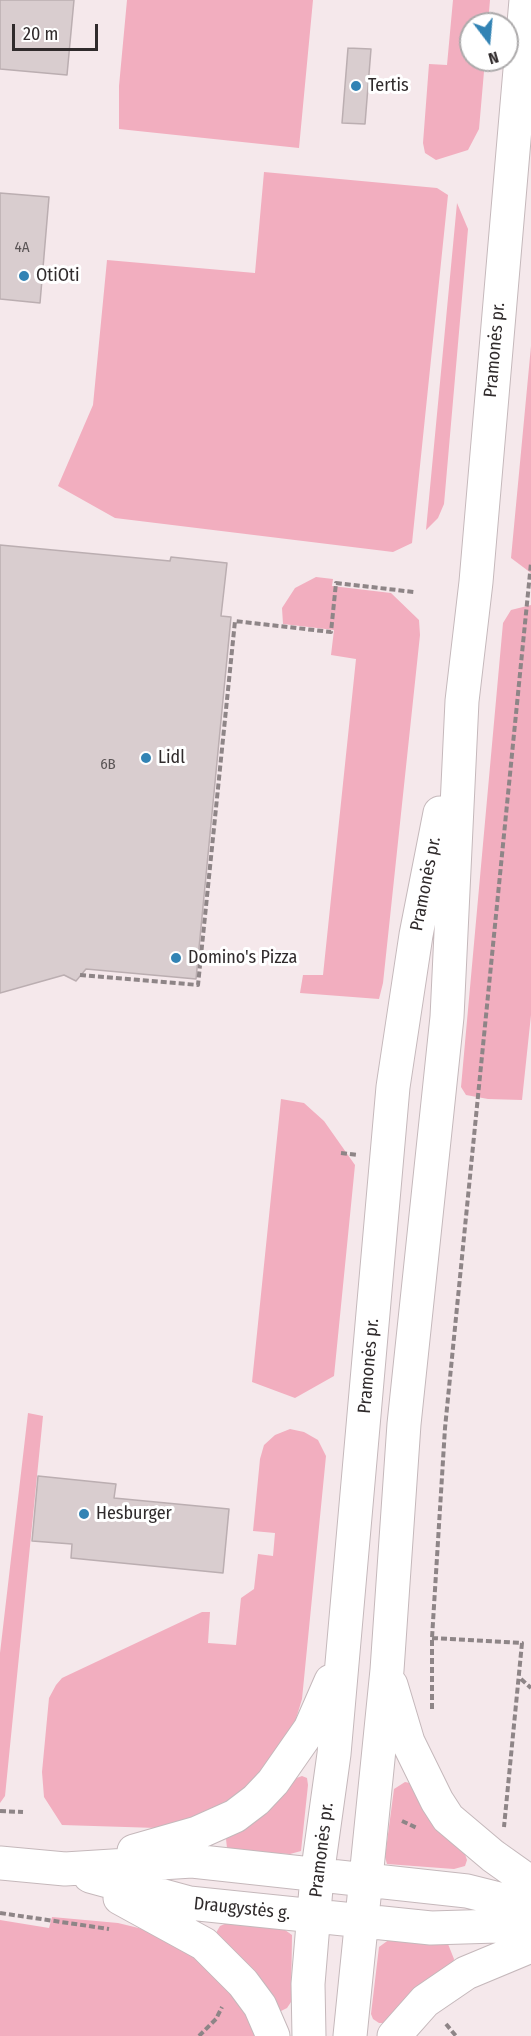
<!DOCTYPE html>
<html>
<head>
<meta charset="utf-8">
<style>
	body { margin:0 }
	#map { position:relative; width:531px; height:2036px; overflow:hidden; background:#f5e8eb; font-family:"Fira Sans Condensed",sans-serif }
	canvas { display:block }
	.north { position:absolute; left:459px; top:12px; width:60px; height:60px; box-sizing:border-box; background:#fff; border:2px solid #acaaab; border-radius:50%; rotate:164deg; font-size:16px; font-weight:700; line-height:24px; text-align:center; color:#302b2c }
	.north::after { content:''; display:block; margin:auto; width:21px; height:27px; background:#3283b4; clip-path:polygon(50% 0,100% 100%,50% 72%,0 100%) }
	.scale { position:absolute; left:12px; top:24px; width:86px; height:27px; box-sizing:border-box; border:3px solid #302b2c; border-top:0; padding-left:8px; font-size:18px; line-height:21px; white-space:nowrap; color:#302b2c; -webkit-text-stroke:4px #fff; paint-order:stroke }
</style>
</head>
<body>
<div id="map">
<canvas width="531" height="2036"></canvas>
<div class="north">N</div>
<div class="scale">20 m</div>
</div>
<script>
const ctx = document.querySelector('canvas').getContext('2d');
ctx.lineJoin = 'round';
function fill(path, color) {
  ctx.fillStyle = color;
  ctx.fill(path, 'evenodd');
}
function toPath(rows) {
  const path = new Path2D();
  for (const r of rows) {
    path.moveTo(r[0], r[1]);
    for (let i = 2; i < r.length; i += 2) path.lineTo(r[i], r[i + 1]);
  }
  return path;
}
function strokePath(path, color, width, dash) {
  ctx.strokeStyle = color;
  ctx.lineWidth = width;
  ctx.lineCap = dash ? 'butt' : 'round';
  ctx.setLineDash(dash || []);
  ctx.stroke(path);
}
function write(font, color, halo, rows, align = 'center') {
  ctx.font = font + ' "Fira Sans Condensed",sans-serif';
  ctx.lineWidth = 6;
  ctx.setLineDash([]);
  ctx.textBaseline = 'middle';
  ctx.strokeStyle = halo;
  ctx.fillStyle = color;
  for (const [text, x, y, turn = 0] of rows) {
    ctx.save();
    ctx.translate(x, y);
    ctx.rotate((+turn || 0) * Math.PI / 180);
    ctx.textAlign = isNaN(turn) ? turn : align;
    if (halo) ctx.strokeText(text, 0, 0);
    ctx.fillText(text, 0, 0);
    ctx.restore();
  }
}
fill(toPath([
	[127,0,313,0,299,148,119,129,119,86],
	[453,0,490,0,488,24,471,24,471,60,485,60,479,129,468,150,436,160,425,153,423,143,429,64,447,65],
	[264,172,437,188,448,195,412,543,393,552,115,518,58,486,93,405,107,260,255,273],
	[457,203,468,229,444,504,438,518,426,530],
	[531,346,531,573,511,558],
	[316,577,333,579,332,586,391,593,419,620,420,635,383,983,379,999,300,993,303,975,323,975,356,659,331,655,334,630,283,624,282,608,295,588],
	[531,605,531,1015,522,1100,488,1099,466,1095,461,1087,503,623,511,610],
	[281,1099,304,1103,324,1121,355,1165,334,1376,295,1398,252,1382],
	[28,1413,43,1416,5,1796,0,1803,0,1653],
	[290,1429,304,1432,318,1440,326,1456,302,1699,289,1742,235,1802,200,1818,157,1828,62,1825,44,1797,42,1772,49,1698,56,1685,62,1678,202,1612,210,1612,208,1643,236,1645,241,1598,254,1589,258,1554,273,1556,275,1533,253,1531,260,1459,264,1445,275,1435],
	[302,1776,307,1778,308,1785,301,1851,290,1854,231,1851,227,1848,226,1839,231,1834,294,1779],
	[405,1782,410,1783,464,1851,467,1860,465,1866,454,1869,387,1864,385,1857,394,1789],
	[52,1917,118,1923,159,1933,201,1959,239,2000,257,2036,0,2036,0,1920,49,1928],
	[227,1923,285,1930,292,1935,291,2002,287,2008,279,2012,216,1933,220,1926],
	[390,1939,448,1944,454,1959,453,1963,388,2023,379,2023,373,2019,371,2014,379,1947]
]), '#f2aebf');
const building = toPath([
	[0,0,74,0,67,75,0,69,0,0],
	[348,48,371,49,365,124,342,123,348,48],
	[0,193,49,197,40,303,0,299,0,193],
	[0,545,170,561,171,557,227,563,221,616,231,617,196,979,86,969,76,981,64,975,0,993,0,545],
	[38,1476,116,1484,114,1498,229,1509,223,1573,71,1558,72,1544,32,1541,38,1476]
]);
fill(building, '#d9cdcf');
strokePath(building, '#bbaeb1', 1.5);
const major = toPath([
	[391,1685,408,1742,437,1801,448,1818,493,1856,531,1883],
	[134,1851,197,1833,235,1816,256,1800,273,1782,310,1729,331,1681],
	[0,1863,65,1869,192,1861,467,1891,531,1907],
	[90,1876,189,1903,431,1928,531,1925],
	[120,1898,204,1944,243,1983,260,2006,273,2036],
	[309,2036,308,1984,317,1876,334,1754,393,1087,416,935,440,813],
	[350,2036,387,1670,404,1424,447,1017,462,701,476,582,526,0],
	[394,2036,425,2001,466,1973,531,1946]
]);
strokePath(major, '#c5b8bb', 35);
strokePath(toPath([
	[80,975,198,985,235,621,331,632,336,583,414,592],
	[341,1153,358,1155],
	[432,1638,522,1643,504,1827],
	[521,1679,531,1688],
	[432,1709,432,1638,445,1428,531,563],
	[0,1811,23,1812],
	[402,1821,417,1828],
	[0,1913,109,1929],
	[446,2024,456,2036],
	[199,2036,216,2019,222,2007]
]), '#8e8587', 4, [6, 3]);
strokePath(major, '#fff', 33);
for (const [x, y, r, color] of [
	[356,86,6,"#3283b4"],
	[24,276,6,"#3283b4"],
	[146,758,6,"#3283b4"],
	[176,958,6,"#3283b4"],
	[84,1514,6,"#3283b4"]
]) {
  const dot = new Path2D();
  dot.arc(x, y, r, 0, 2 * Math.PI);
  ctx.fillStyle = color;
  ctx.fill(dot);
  strokePath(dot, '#fff', 2);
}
write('15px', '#5a5455', null, [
	["4A",22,248],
	["6B",108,765]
]);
write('18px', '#302b2c', '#fff', [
	["Tertis",368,86],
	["OtiOti",36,276],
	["Lidl",158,758],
	["Domino's Pizza",188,958],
	["Hesburger",96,1514]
], 'left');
write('18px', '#302b2c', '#fff', [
	["Pramonės pr.",495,350,-85],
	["Pramonės pr.",426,884,-79],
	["Pramonės pr.",369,1366,-85],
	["Pramonės pr.",322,1850,-83],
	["Draugystės g.",242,1909,6]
]);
</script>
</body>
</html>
